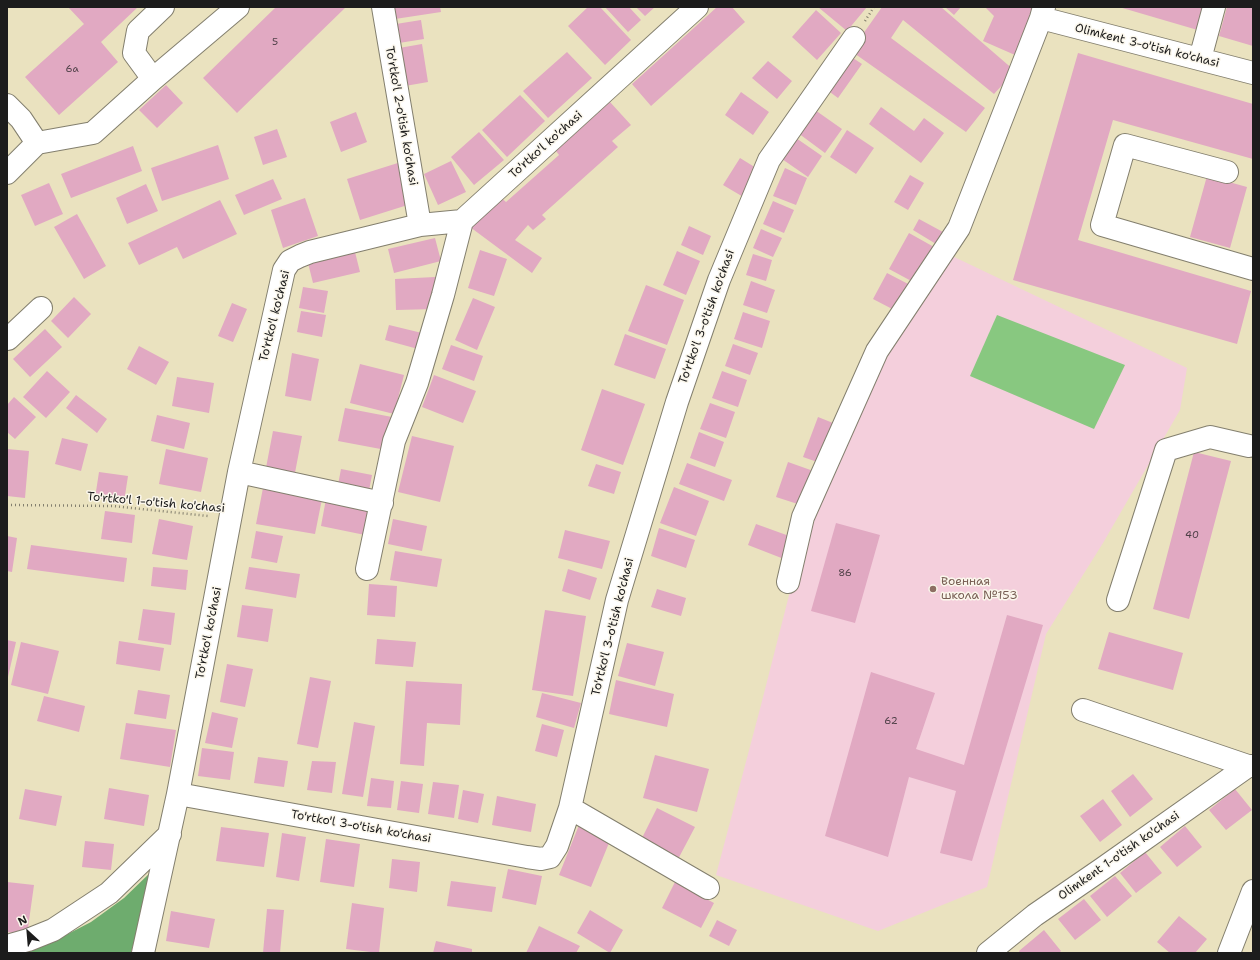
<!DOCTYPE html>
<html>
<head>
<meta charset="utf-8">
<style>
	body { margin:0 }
	#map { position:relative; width:1260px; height:960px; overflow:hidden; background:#eae2bf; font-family:"Shantell Sans",sans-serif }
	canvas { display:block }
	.frame { position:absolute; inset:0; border:8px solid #1c1c1c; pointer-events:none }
	.north { position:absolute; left:8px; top:912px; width:40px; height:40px; -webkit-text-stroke:3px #fbf7ec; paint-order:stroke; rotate:334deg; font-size:11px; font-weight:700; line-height:16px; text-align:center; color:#1c1c1c }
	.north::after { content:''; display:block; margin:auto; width:14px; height:18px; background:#1c1c1c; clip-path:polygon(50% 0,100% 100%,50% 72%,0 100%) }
</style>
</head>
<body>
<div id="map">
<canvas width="1260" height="960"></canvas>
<div class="frame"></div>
<div class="north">N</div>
</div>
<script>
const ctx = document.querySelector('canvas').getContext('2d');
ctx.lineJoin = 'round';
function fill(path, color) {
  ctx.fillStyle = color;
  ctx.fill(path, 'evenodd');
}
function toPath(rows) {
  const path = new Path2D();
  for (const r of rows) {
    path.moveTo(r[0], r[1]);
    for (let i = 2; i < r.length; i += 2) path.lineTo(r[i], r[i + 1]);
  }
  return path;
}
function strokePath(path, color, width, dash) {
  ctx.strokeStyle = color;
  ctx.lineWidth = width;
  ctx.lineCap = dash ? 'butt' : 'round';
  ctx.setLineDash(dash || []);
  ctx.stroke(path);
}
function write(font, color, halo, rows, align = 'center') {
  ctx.font = font + ' "Shantell Sans",sans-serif';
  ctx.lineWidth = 3;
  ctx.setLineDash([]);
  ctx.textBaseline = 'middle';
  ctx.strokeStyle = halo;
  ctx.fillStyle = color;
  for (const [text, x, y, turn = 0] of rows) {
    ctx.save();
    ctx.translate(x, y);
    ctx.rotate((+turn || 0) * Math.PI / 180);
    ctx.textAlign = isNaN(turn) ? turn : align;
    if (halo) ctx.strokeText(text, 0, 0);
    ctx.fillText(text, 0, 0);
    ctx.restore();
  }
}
fill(toPath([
	[950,255,1187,368,1180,410,1103,543,1046,634,987,887,878,931,716,875,761,705,810,513,892,347]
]), '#f4cfdc');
fill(toPath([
	[997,315,1125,365,1094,429,970,376]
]), '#88c880');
fill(toPath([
	[153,870,131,953,13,953,64,936,91,922,124,898]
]), '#6eac6e');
fill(toPath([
	[68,7,138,7,101,42,118,62,59,115,25,77,84,24],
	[276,7,346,7,237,113,203,78],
	[394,7,440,7,441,12,395,19],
	[588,7,600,7,631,40,605,65,568,26],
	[605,7,629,7,641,20,628,32],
	[636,7,655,7,645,16],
	[717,7,732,7,745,22,651,106,632,84],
	[818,7,867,7,847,31],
	[882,7,941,7,1015,71,994,94,903,20,891,38,985,108,966,132,851,51],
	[945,7,961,7,954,15],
	[985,7,1037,7,1015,55,983,41,994,16],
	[1119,7,1208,7,1201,31],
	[1227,7,1253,7,1253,46,1219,36],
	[816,10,841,33,817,60,792,37],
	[421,20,424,39,399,43,396,24],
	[422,44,428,82,405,86,399,48],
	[567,52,592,78,548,118,523,91],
	[1078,53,1253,104,1253,159,1113,120,1078,240,1251,291,1237,344,1013,280],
	[847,54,862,64,838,98,823,87],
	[768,61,792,81,777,99,752,78],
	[166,85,183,103,157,128,139,110],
	[741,92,769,112,753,135,725,115],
	[520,95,545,121,507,157,482,130],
	[610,102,631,125,612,141,618,147,542,215,546,219,533,230,528,225,515,240,542,258,532,273,470,227,499,196,506,202,559,155,556,151],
	[881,107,914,131,924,118,944,133,921,163,869,124],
	[815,110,842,129,825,153,798,133],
	[356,112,367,142,341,152,330,122],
	[277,129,287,157,263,165,254,137],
	[847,130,874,148,856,174,830,157],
	[479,132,504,160,474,185,451,157],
	[796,138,822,156,808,177,782,159],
	[218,145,229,179,162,201,151,168],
	[133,146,142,171,71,198,61,174],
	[740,158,761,171,745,198,723,185],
	[451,161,466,192,438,205,424,174],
	[401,162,414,203,360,220,347,179],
	[785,168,807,178,796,205,773,196],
	[910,175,924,183,908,210,894,202],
	[1207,176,1247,187,1230,248,1190,237],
	[273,179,282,199,244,215,235,195],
	[49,183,63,214,35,226,21,195],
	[146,184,158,211,127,224,116,198],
	[305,198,318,236,283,248,271,210],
	[220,200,237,234,183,259,177,247,139,265,128,243],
	[773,201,794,210,784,233,763,224],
	[77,214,106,266,84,279,54,227],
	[919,219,943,232,936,244,913,230],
	[689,226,711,236,703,255,681,245],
	[761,229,782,238,773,257,753,248],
	[909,233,934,247,915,283,889,269],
	[435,238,441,261,394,273,388,249],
	[480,250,507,259,494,296,468,288],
	[677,251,700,261,686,295,663,285],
	[355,252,360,272,313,283,308,263],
	[753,254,772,260,766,281,746,275],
	[887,273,912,286,898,312,873,299],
	[435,277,436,309,396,310,395,279],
	[751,281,775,290,767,313,743,305],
	[646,285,684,300,667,345,628,331],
	[303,287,328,291,324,313,299,308],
	[74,297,91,314,68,338,51,321],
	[473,298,495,307,477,350,455,340],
	[232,303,247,309,233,342,218,336],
	[301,311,326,315,322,337,297,332],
	[743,312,770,321,762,348,734,339],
	[389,325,422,333,418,349,385,340],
	[45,329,62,347,30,377,13,359],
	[625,334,666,349,655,379,614,365],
	[733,344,758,353,750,375,725,366],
	[451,345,483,356,474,381,442,369],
	[139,346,169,362,156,385,127,369],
	[292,353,319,359,311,401,285,396],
	[360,364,404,375,394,414,350,403],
	[47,371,70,392,46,418,23,397],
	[722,371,747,380,738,407,712,398],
	[434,375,476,391,463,423,422,407],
	[177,377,214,383,209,413,172,406],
	[602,389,645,404,623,465,581,450],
	[76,395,107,419,97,433,66,408],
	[14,397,36,417,15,439,7,432,7,405],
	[710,403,735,412,726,438,700,429],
	[345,408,392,417,386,450,338,441],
	[157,415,190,423,184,449,151,441],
	[818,417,838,425,823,464,803,457],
	[273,431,302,436,294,478,265,473],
	[699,432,724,442,715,467,690,458],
	[412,436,454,446,440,502,398,492],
	[62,438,88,444,81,471,55,464],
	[7,449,29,451,25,498,7,496],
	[166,449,208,458,201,492,159,484],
	[1194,452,1231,461,1189,619,1153,609],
	[788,462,819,473,807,507,776,497],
	[687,463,732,480,724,501,679,484],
	[596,464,621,472,614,494,588,486],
	[341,469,372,475,368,496,337,490],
	[99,472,128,476,124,502,95,498],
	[674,487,709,501,696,536,660,523],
	[263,488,322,499,315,534,256,524],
	[326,499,370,508,365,535,321,526],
	[105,511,135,515,132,543,101,539],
	[159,519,193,526,187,560,152,554],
	[393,519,427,526,422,551,388,544],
	[836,523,880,535,855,623,811,611],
	[756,524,792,537,784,559,748,545],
	[659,528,695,540,686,568,651,556],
	[565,530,610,541,602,569,558,558],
	[256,531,283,536,277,563,251,558],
	[7,536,17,538,12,572,7,571],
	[31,545,127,558,124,582,27,569],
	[395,551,442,559,437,587,390,580],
	[153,567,188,570,186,590,151,586],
	[249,567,300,574,296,598,245,589],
	[568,569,597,578,590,600,562,591],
	[369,584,397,586,395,617,367,615],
	[657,589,686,598,681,616,651,607],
	[242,605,273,609,268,642,237,637],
	[143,609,175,613,171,645,138,640],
	[545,610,586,616,573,696,532,690],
	[1007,615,1043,625,972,861,940,853,956,791,909,777,888,857,825,836,871,672,935,693,916,749,964,765],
	[1109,632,1183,653,1173,690,1098,669],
	[377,639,416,642,413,667,375,664],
	[7,640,16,642,8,677,7,677],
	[119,641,164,648,160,671,116,664],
	[21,642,59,651,48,694,11,685],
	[627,643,664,652,655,686,618,676],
	[227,664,253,669,245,707,220,702],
	[310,677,331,681,318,748,297,744],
	[616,680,674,694,667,727,609,714],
	[406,681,462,684,460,725,427,723,424,766,400,764],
	[138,690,170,695,166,719,134,714],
	[542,693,581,703,574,728,536,717],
	[44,696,85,706,79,732,37,721],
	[212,712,238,718,232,748,205,743],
	[354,722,375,726,363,797,342,794],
	[126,723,176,730,170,767,120,759],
	[542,724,564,730,557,757,535,751],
	[202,748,234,752,230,780,198,776],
	[655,755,709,769,697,812,643,798],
	[258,757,288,761,284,787,254,783],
	[312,761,336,762,332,793,307,790],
	[1133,774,1153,799,1130,817,1111,791],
	[371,778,394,781,391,808,367,806],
	[401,781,423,784,419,813,397,810],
	[433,782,459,785,454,818,428,814],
	[109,788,149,795,144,826,104,819],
	[25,789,62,796,56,826,19,819],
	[1235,789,1252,810,1226,830,1209,810],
	[463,790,484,794,478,823,458,819],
	[497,796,536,804,531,832,492,825],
	[1103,799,1122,825,1100,842,1080,816],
	[657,808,695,827,676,863,639,844],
	[579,825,611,838,591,887,559,875],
	[1185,826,1202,847,1177,867,1160,847],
	[221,827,269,833,264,867,216,861],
	[282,833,306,837,299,881,276,877],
	[326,839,360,844,354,887,320,882],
	[85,841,114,844,111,870,82,867],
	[1145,852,1162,873,1136,893,1120,873],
	[392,859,420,862,417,892,389,888],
	[508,869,542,876,536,905,502,898],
	[1115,876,1132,896,1107,917,1090,896],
	[451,881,496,887,492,912,447,906],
	[7,882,34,885,27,935,7,932],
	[675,882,714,903,701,928,662,908],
	[1084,899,1101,920,1075,940,1058,919],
	[352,903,384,908,379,953,346,949],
	[267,909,284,910,280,953,263,953],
	[590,910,623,930,610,953,577,933],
	[171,911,215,919,209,948,166,941],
	[1179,916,1207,939,1195,953,1170,953,1157,942],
	[717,920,737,930,729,946,709,936],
	[539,926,580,946,576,953,526,953],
	[1044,930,1061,951,1059,953,1020,953,1019,951],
	[436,941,472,949,472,953,433,953]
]), '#e1a9c2');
const minor = toPath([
	[383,7,420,225],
	[1041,18,1253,73],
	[1200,59,1214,7],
	[153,79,134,53,138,31,163,7],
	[7,105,21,119,37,143],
	[1227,172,1125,145,1102,225,1253,269],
	[7,173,37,143,93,133,153,79,238,7],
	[7,338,8,339,41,308],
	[239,472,382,503],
	[367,569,394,441,417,383,443,295,462,221],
	[788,582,803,517,877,351,959,228,1041,18,1044,7],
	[1118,600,1166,450,1210,437,1249,446],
	[1083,710,1248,766],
	[178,794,527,857,541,859,550,857,557,846,570,808,617,600,677,402,719,280,769,160,854,38],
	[570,808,708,888],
	[7,946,28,940,53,930,109,893,170,834],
	[143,953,178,794,239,472,284,270,290,261,300,256,310,252,420,225,462,221,697,7],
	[988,953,1035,915,1102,869,1248,766,1253,766],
	[1229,953,1253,891]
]);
strokePath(minor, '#837f6e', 24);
strokePath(toPath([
	[865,21,874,7],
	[7,505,113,506,208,516]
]), '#837f6e', 2.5, [1, 3]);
strokePath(minor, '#fff', 22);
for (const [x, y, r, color] of [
	[933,589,4,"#8d6e63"]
]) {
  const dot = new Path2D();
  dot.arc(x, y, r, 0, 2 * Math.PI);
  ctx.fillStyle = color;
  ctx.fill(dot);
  strokePath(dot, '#fbf7ec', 1.5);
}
write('10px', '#4d3f46', null, [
	["5",275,42],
	["6а",72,69],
	["40",1192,535],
	["86",845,573],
	["62",891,721]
]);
write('12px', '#1c1c1c', '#fbf7ec', [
	["Olimkent 3-o'tish ko'chasi",1147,46,14],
	["To'rtko'l 2-o'tish ko'chasi",401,116,80],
	["To'rtko'l ko'chasi",546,145,-42],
	["To'rtko'l ko'chasi",275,316,-76],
	["To'rtko'l 3-o'tish ko'chasi",707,317,-70],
	["To'rtko'l 1-o'tish ko'chasi",156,503,5],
	["To'rtko'l 3-o'tish ko'chasi",613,627,-76],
	["To'rtko'l ko'chasi",209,633,-79],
	["To'rtko'l 3-o'tish ko'chasi",361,827,10],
	["Olimkent 1-o'tish ko'chasi",1119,856,-35]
]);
write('12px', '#785e54', '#fbf7ec', [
	["Военная",941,582],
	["школа №153",941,596]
], 'left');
</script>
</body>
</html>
